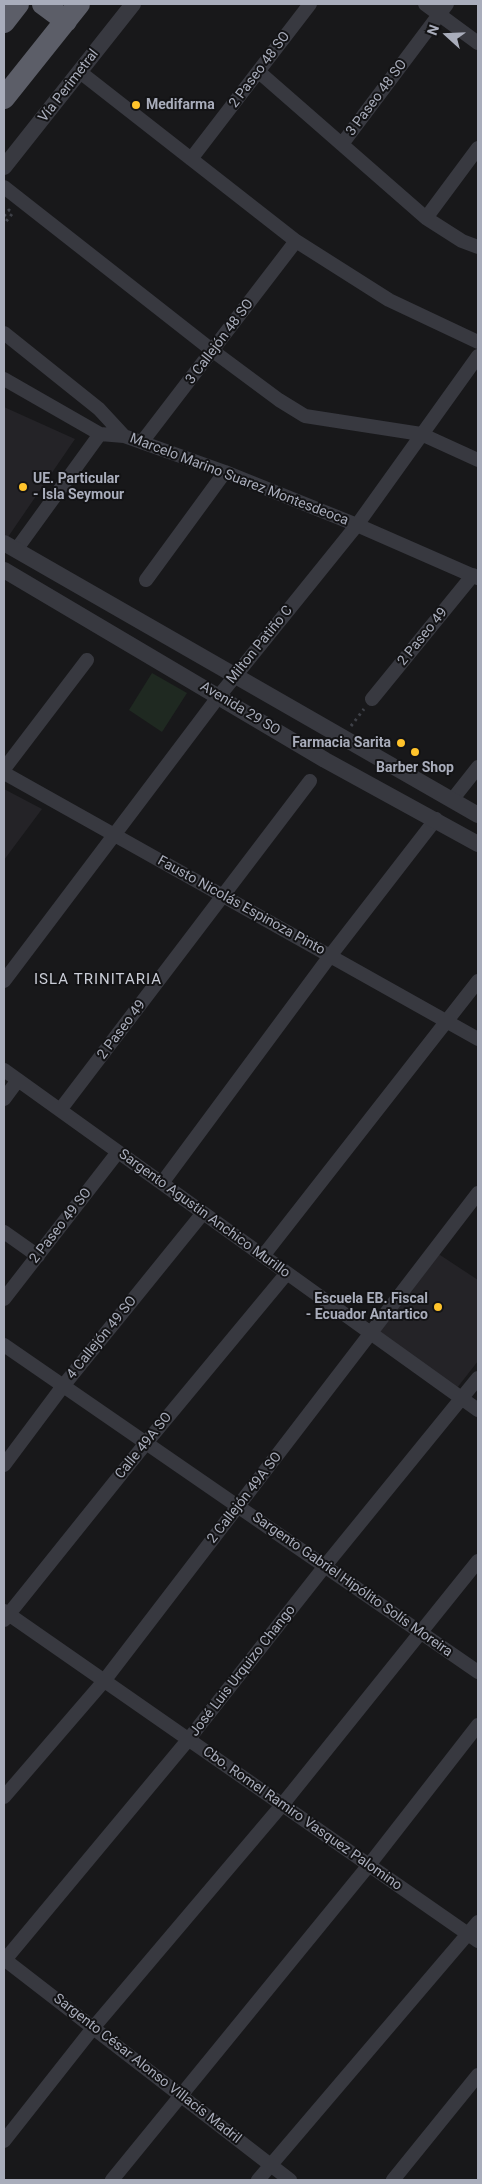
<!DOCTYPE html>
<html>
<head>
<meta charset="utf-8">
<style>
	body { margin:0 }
	#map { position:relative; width:482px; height:2184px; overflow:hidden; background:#18181a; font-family:Roboto,sans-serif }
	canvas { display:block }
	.frame { position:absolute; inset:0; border:5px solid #a9adbb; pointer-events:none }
	.north { position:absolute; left:422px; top:10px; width:50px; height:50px; -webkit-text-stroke:4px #131315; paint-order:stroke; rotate:290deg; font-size:14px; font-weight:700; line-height:20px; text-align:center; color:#a9adbb }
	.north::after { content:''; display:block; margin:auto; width:18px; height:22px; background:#a9adbb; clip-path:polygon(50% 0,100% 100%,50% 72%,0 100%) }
</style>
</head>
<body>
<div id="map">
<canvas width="482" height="2184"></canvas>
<div class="frame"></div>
<div class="north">N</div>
</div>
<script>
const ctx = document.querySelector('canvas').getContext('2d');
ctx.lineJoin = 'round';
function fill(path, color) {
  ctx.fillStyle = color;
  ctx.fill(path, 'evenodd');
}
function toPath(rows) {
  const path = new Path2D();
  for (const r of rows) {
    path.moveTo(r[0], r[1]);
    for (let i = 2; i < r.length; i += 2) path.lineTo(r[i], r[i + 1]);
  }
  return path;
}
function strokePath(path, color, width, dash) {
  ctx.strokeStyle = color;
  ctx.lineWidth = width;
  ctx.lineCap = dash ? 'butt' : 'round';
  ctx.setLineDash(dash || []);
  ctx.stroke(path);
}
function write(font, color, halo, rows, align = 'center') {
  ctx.font = font + ' Roboto,sans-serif';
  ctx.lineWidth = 4;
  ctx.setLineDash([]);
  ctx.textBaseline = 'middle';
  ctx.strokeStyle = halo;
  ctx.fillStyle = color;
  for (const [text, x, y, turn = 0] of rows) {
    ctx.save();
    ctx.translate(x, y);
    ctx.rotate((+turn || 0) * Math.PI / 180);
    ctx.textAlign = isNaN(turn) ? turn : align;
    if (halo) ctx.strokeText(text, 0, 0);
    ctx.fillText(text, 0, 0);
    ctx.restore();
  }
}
fill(toPath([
	[4,407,75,439,8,537,4,534],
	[4,789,42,809,4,860],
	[437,1253,478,1280,478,1361,457,1388,378,1333]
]), '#242327');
fill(toPath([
	[152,673,187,693,162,732,129,710]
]), '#1f2921');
strokePath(toPath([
	[4,216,9,210,12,214,4,224],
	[351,726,364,709]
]), '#3e4047', 3, [2.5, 4]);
strokePath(toPath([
	[425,4,478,43],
	[80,72,296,241,389,300,478,342],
	[259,72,426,218,462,241,478,247],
	[342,144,447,4],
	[191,159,310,4],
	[4,187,213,351,279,400,305,416,421,434,478,460],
	[426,218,478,148],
	[4,333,99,409,124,436],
	[4,379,100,434,124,436,225,472,357,525,478,578],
	[142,442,296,241],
	[16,550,100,434],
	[146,580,225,472],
	[372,699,473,575],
	[4,769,87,660],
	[4,773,478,1039],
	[452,800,478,767],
	[4,981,219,696,357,525,478,356],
	[4,1070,478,1410],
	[4,1099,18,1080],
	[60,1110,310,781],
	[162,1183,330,956,436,819],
	[4,1232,38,1256],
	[263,1256,478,981],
	[4,1299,118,1152],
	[4,1345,478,1672],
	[4,1465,63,1386,203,1213],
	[4,1611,478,1941],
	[4,1620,146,1443,287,1273],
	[4,1797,104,1681,478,1193],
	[4,1959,290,2180],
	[4,1961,188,1740,325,1566,478,1378],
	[4,2141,93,2028,282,1805,478,1561],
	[112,2180,369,1865,478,1725],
	[258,2180,478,1922],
	[393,2180,478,2075]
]), '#383940', 14);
strokePath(toPath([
	[4,167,133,4],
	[4,543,478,815],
	[4,570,325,760,478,844]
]), '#383940', 16);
strokePath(toPath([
	[43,4,66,21],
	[4,22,18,4],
	[4,98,79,4]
]), '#5c5e68', 22);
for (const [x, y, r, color] of [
	[136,105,5,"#ffc32b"],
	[23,487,5,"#ffc32b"],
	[401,743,5,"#ffc32b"],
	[415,752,5,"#ffc32b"],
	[438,1307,5,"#ffc32b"]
]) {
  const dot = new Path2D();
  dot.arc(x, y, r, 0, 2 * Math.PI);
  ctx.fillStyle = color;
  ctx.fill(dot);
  strokePath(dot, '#131315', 2);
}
write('14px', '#a9adbb', '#131315', [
	["2 Paseo 48 SO",260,70,-53],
	["Vía Perimetral",69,86,-52],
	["3 Paseo 48 SO",377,98,-53],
	["3 Callejón 48 SO",220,342,-53],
	["Marcelo Marino Suarez Montesdeoca",239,480,21],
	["2 Paseo 49",423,637,-51],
	["Milton Patiño C",260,645,-51],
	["Avenida 29 SO",240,709,31],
	["Fausto Nicolás Espinoza Pinto",241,906,29],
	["2 Paseo 49",122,1030,-53],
	["Sargento Agustin Anchico Murillo",204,1214,36],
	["2 Paseo 49 SO",61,1226,-52],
	["4 Callejón 49 SO",102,1338,-51],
	["Calle 49A SO",144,1446,-51],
	["2 Callejón 49A SO",245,1498,-52],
	["Sargento Gabriel Hipólito Solís Moreira",352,1585,35],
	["José Luis Urquizo Chango",243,1671,-52],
	["Cbo. Romel Ramiro Vasquez Palomino",302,1819,35],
	["Sargento César Alonso Villacís Madril",147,2069,38]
]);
write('bold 14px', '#a9adbb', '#131315', [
	["Medifarma",146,105],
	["UE. Particular",33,479],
	["- Isla Seymour",33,495],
	["Farmacia Sarita",391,743,"right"],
	["Barber Shop",415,768,"center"],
	["Escuela EB. Fiscal",428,1299,"right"],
	["- Ecuador Antartico",428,1315,"right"]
], 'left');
ctx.letterSpacing = '1px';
write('15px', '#cacdd7', '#131315', [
	["ISLA TRINITARIA",98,980]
]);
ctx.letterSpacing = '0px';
</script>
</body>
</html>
